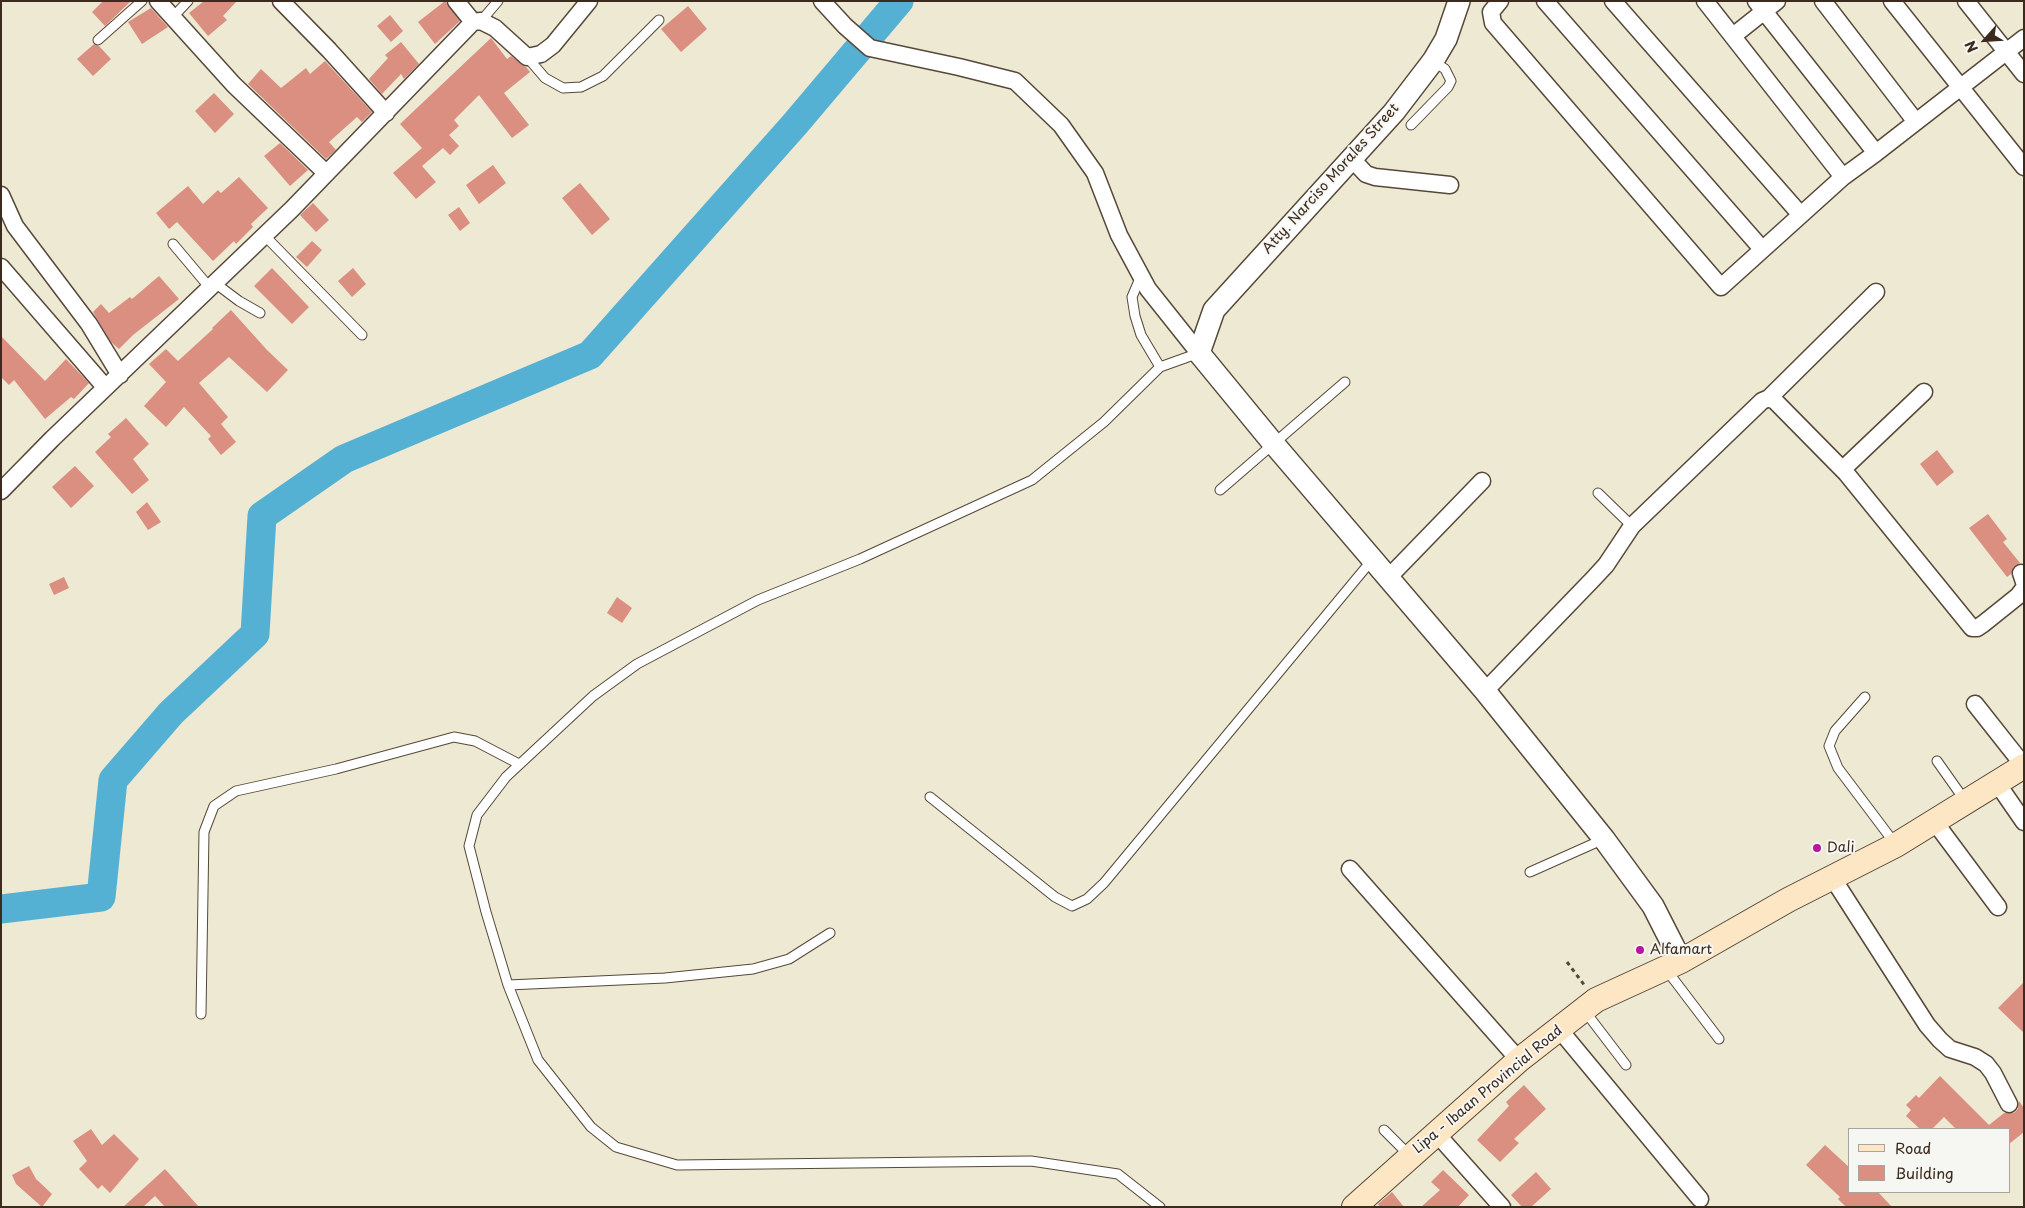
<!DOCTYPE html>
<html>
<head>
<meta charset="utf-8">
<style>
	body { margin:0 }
	#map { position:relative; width:2025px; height:1208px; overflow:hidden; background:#ede9d2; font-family:"Playpen Sans",sans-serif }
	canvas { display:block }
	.frame { position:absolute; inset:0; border:2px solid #3b2a1e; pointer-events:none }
	.legend { position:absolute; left:1848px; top:1128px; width:162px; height:65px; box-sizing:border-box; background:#f6f6f2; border:1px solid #aba49d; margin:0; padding:6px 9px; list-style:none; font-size:15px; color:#3b2a1e }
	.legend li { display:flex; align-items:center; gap:10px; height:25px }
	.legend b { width:25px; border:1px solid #aba49d }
	.north { position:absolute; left:1960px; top:15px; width:50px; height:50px; -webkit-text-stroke:4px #f6f6f2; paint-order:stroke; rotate:244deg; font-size:14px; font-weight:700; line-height:20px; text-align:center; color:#3b2a1e }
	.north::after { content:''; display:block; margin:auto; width:18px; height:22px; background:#3b2a1e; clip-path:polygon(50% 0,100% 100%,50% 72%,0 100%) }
</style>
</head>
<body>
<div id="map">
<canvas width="2025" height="1208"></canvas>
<div class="frame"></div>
<ul class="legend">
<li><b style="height:6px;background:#fce6c4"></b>Road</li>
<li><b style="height:14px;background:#da8f80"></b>Building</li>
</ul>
<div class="north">N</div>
</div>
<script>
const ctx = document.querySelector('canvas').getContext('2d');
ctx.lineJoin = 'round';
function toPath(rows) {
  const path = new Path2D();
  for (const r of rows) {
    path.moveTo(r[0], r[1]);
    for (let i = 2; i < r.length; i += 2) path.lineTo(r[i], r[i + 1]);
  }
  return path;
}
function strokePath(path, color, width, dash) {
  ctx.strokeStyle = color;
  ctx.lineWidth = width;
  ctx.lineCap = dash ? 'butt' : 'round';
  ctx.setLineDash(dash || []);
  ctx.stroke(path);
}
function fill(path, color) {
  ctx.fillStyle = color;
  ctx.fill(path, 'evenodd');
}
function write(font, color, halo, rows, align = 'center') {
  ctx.font = font + ' "Playpen Sans",sans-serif';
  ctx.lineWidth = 4;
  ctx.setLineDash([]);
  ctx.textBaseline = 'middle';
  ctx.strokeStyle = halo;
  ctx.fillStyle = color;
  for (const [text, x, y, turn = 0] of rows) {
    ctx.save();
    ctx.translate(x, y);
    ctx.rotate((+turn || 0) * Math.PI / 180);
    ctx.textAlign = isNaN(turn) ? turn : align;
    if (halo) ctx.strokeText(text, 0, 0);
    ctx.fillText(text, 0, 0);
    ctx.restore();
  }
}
strokePath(toPath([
	[1,909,101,897,113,780,171,713,255,634,262,516,344,459,590,355,795,124,899,1]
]), '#55b1d3', 29);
fill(toPath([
	[103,1,131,1,105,26,92,12],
	[204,1,237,1,223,16,227,20,208,36,189,13],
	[445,1,460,21,435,44,418,22],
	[688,6,707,29,681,52,661,29],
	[151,8,168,27,142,44,128,22],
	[390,15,403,31,391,42,377,26],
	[491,38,507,59,511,56,526,67,530,72,504,93,529,125,512,138,479,95,454,120,459,126,449,135,459,146,450,155,443,148,422,166,436,182,416,199,393,173,422,148,400,124],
	[401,42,419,64,404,79,401,74,382,94,369,79,388,58,385,55],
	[94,44,99,46,111,59,93,76,77,59],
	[325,61,372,112,362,122,357,117,329,142,336,150,326,159,248,84,261,69,281,88,306,68,310,74],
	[214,93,234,114,215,133,195,111],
	[280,143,308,170,290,186,264,156],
	[493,165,506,183,479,204,466,185],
	[239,177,268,208,251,224,253,227,236,244,234,241,213,261,177,222,169,229,156,213,188,186,203,204,218,190,221,193],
	[580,183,610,219,592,235,562,198],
	[313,203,329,220,316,232,300,215],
	[459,207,470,223,460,231,448,215],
	[312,241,322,250,307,267,296,257],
	[272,268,309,307,292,324,254,286],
	[353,268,366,284,352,297,338,281],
	[159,276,179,299,133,335,119,349,111,342,93,312,101,304,109,313,130,297,132,299],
	[231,310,267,350,288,370,267,392,229,357,199,383,228,417,221,424,236,442,221,455,208,439,211,436,184,407,166,427,144,406,166,382,149,364,166,349,178,361,213,329,212,328],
	[1,336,45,381,66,359,89,383,74,399,71,397,45,419,14,380,9,385,1,377],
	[126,418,149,444,133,459,149,480,132,494,95,452,111,437,108,434],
	[1937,450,1954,472,1937,486,1920,464],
	[75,466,94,486,71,508,52,487],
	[147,502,161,522,148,530,136,512],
	[1988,514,2007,539,2003,542,2020,563,2014,566,2011,574,2007,577,1969,528],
	[64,577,69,588,54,595,49,584],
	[617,597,632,608,622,623,607,613],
	[2024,982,2024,1033,1998,1008],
	[1940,1076,1989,1125,2004,1113,2014,1113,2018,1109,2019,1101,2024,1108,2024,1132,2009,1144,2009,1129,1956,1129,1944,1117,1932,1129,1920,1129,1906,1116,1911,1110,1906,1105,1916,1095,1919,1098],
	[1524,1085,1546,1109,1514,1139,1519,1143,1500,1162,1477,1140,1509,1106,1506,1102],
	[91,1129,102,1145,114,1134,139,1159,110,1193,102,1185,98,1189,79,1169,87,1161,73,1141],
	[1825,1145,1849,1167,1849,1192,1878,1192,1892,1207,1846,1207,1838,1199,1840,1197,1806,1165],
	[29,1166,36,1179,52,1194,42,1207,16,1184,12,1175],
	[165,1169,199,1207,165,1207,155,1196,143,1207,123,1207],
	[1443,1170,1469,1195,1458,1207,1421,1207,1440,1190,1431,1182],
	[1536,1172,1551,1189,1531,1207,1522,1207,1511,1195],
	[1392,1192,1404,1207,1380,1207,1378,1204]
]), '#da8f80');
const service = toPath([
	[173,17,188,1],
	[481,21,498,1],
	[98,40,142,1],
	[527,57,545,78,563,88,581,87,603,76,659,20],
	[1411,125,1448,87,1451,81,1445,69,1433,61],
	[264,235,362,335],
	[173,244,210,288],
	[1141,276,1132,297,1135,316,1141,335,1160,367],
	[215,283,239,301,260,313],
	[1220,490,1345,382],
	[1598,493,1632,526],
	[1865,697,1835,731,1829,746,1838,768,1896,845],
	[1937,761,1966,802],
	[930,797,1055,897,1072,906,1087,899,1104,883,1372,560],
	[1530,872,1604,839],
	[1665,968,1719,1039],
	[508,985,665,978,753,969,789,959,830,933],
	[1584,1010,1626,1065],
	[201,1014,204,832,214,806,236,791,336,769,454,737,475,741,519,764],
	[1384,1130,1410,1156],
	[1160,1207,1118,1174,1031,1161,677,1165,616,1147,591,1127,538,1060,508,985,486,912,469,846,477,815,506,777,593,696,637,664,758,600,860,559,1032,480,1104,422,1160,367,1199,353]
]);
const minor = toPath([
	[158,1,234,85,326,173],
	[281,1,329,50,386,113],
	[456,1,473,22],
	[822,1,845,26,870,48,959,67,1015,81,1061,125,1095,173,1119,235,1148,289,1199,353],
	[1500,1,1491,12,1493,23,1721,287,1843,177,1876,153,2024,38],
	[1545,1,1762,249],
	[1613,1,1800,214],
	[1705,1,1843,177],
	[1756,1,1876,153],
	[1823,1,1916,122],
	[1892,1,2024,167],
	[1966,1,2024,74],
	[1733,36,1777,1],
	[1351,158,1366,174,1375,177,1450,185],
	[1,195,15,226,89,324,120,375],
	[1,267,105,387],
	[1769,398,1876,292],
	[1843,469,1924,392],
	[1,491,52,439,292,209,473,22,481,21,495,28,527,57,541,54,553,45,589,1],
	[2021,573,2024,582],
	[1388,578,1482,481],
	[1485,691,1594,578,1606,565,1632,526,1762,401,1769,398,1775,401,1846,473,1972,628,1977,628,1983,624,2018,596,2024,588],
	[1975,704,2024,766],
	[1997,783,2024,822],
	[1934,821,1998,907],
	[1350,869,1519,1060],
	[1832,877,1927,1025,1940,1040,1950,1049,1975,1057,1986,1064,1993,1073,2009,1104],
	[1559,1029,1700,1199],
	[1436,1133,1502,1207]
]);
const tertiary = toPath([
	[1459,1,1446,39,1433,61,1394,112,1214,310,1199,353,1273,443,1485,691,1604,839,1653,906,1681,961]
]);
const secondary = toPath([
	[1354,1207,1519,1060,1596,1000,1681,961,1788,900,1896,845,2024,766]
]);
strokePath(service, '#564739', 11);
strokePath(minor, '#564739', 19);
strokePath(tertiary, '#564739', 24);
strokePath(secondary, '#564739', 26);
strokePath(toPath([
	[1567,962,1585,986]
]), '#564739', 3, [4, 4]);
strokePath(service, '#fff', 9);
strokePath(minor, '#fff', 16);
strokePath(tertiary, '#fff', 21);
strokePath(secondary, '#fce6c4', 24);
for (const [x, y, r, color] of [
	[1817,848,5,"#b5179e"],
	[1640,950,5,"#b5179e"]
]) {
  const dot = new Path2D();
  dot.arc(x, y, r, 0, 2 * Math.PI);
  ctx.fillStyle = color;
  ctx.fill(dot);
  strokePath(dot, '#f6f6f2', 2);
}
write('14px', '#3b2a1e', '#f6f6f2', [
	["Atty. Narciso Morales Street",1331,179,-48],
	["Lipa - Ibaan Provincial Road",1488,1090,-40]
]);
write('14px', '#3b2a1e', '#f6f6f2', [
	["Dali",1827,848],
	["Alfamart",1650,950]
], 'left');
</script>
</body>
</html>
